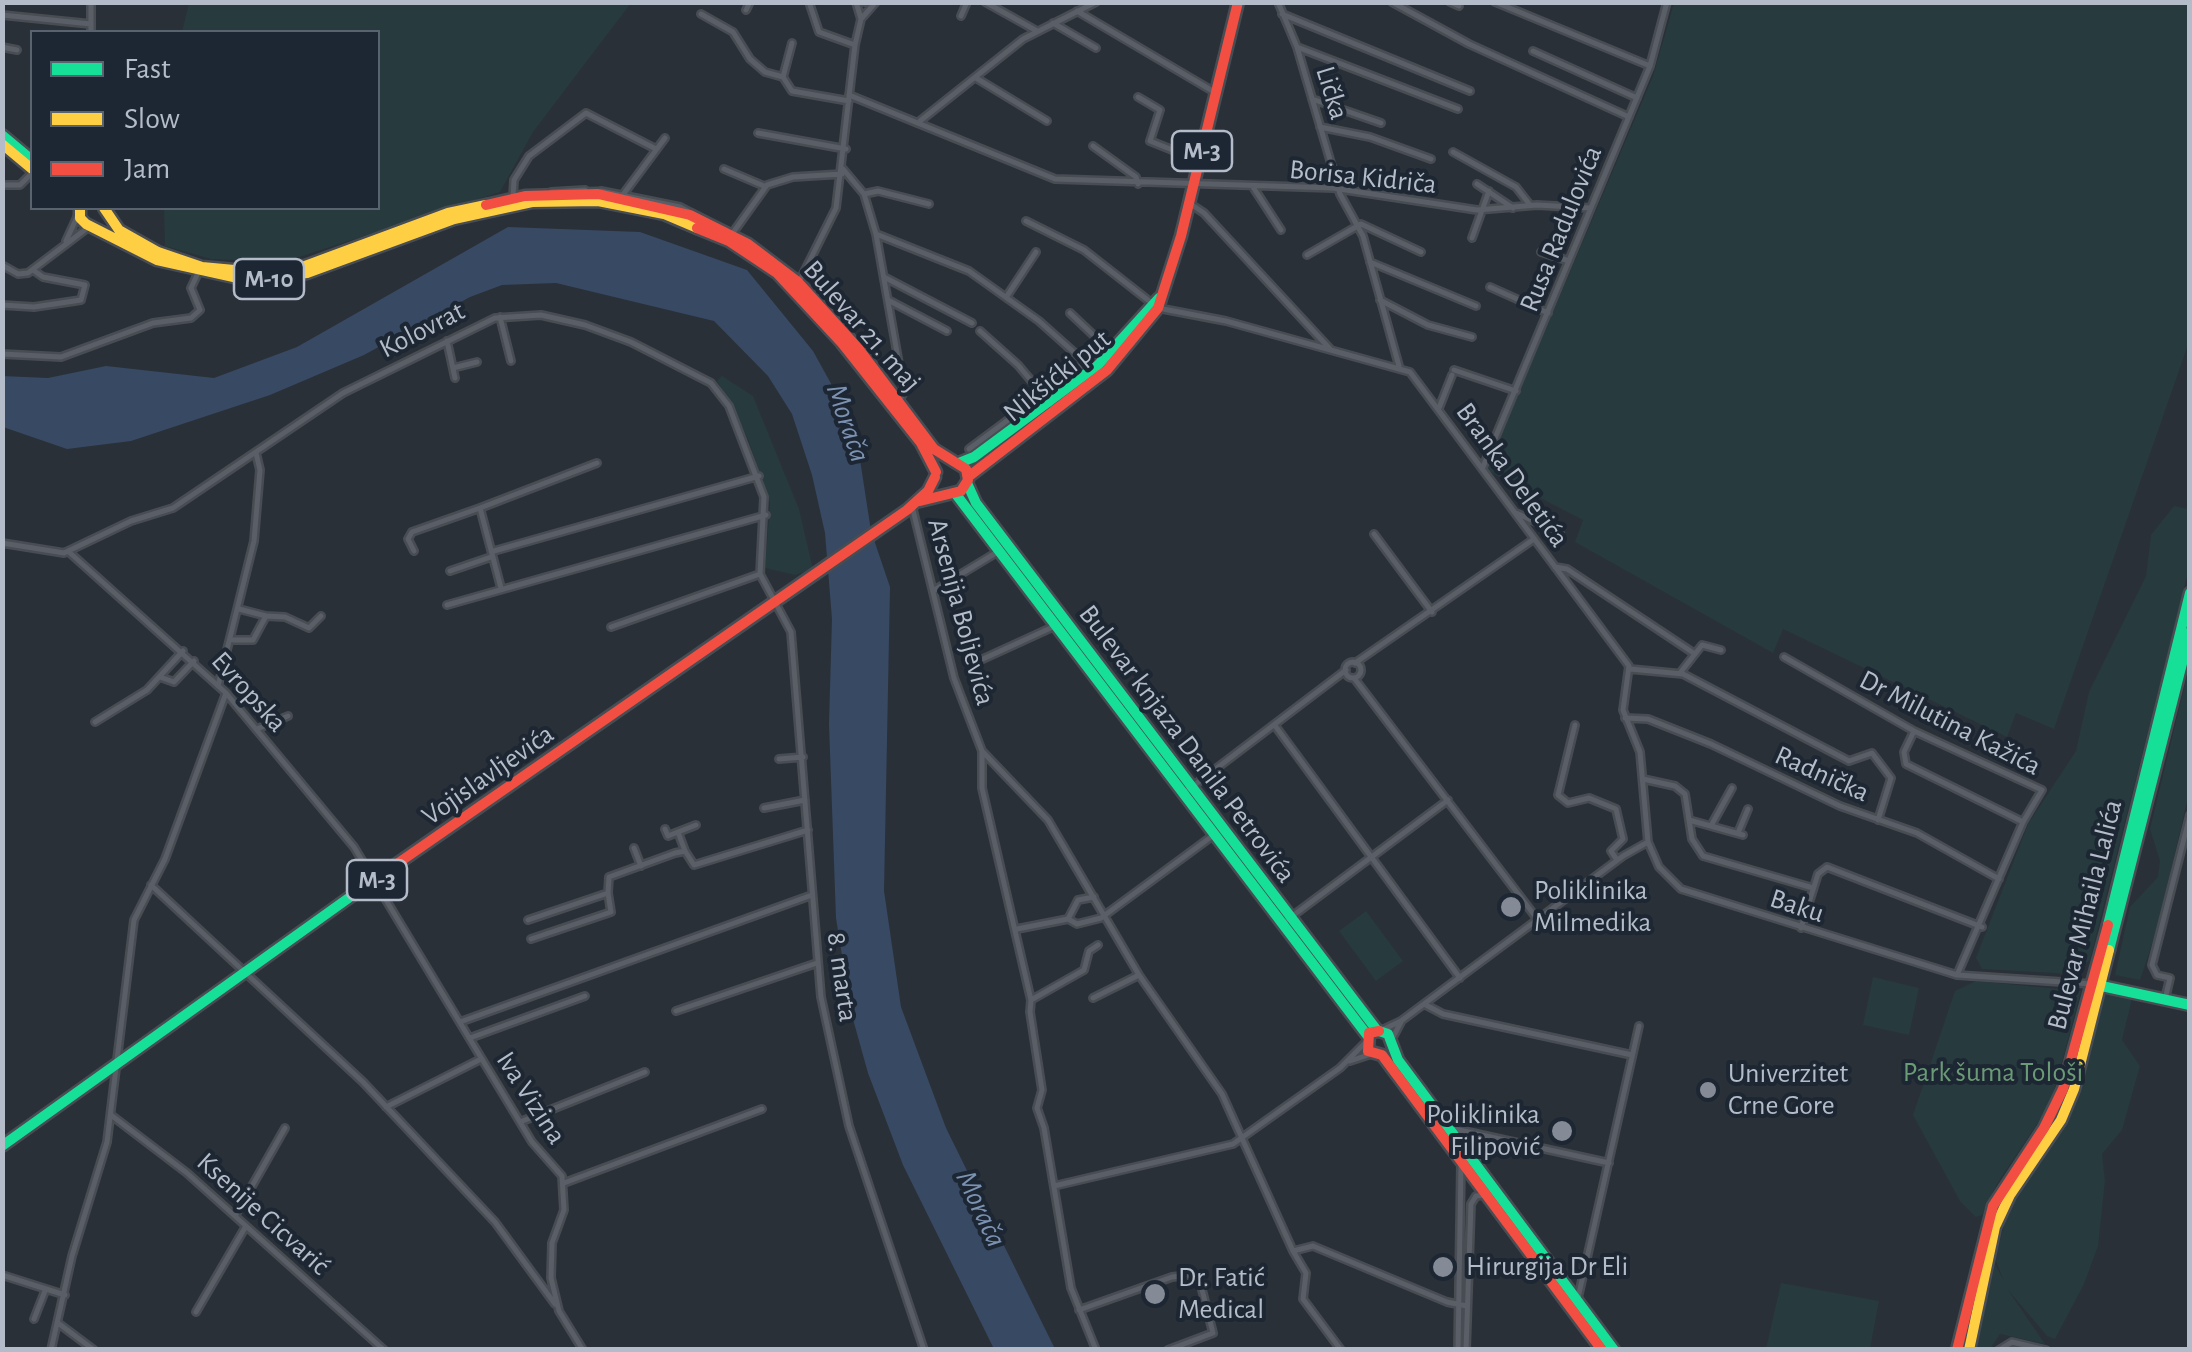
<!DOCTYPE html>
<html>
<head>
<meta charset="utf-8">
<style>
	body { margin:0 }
	#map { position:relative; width:2192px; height:1352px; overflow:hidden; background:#2a3038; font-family:"Alegreya Sans",sans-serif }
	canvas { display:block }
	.frame { position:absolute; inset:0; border:5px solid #b4bcc9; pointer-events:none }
	.legend { position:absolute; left:30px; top:30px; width:350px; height:180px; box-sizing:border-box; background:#1d2633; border:2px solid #59626f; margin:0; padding:12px 18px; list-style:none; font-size:30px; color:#b4bcc9 }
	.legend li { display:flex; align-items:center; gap:20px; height:50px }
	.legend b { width:50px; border:2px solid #59626f }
</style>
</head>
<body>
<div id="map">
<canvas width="2192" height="1352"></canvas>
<div class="frame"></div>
<ul class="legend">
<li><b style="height:12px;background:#16e098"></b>Fast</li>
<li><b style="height:12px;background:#ffcf43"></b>Slow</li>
<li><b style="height:12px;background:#f24e42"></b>Jam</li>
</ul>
</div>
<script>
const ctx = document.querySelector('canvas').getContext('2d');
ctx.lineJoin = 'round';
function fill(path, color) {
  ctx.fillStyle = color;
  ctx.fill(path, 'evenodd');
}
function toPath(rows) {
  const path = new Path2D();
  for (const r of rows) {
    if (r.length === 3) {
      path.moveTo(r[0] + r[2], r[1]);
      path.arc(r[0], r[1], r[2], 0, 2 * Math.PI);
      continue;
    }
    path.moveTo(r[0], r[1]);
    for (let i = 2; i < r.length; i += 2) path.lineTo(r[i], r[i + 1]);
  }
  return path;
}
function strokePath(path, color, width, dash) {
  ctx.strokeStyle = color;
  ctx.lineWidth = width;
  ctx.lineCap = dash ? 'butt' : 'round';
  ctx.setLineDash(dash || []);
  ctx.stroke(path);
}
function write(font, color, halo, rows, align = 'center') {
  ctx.font = font + ' "Alegreya Sans",sans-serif';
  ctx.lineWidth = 8;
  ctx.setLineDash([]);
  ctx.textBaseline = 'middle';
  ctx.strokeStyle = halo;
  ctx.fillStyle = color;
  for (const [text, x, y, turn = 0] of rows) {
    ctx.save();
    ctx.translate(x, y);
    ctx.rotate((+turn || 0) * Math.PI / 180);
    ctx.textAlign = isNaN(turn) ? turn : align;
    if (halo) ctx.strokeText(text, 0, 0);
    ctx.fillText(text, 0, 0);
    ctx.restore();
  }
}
fill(toPath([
	[189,3,189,2,631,3,533,132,500,192,293,259,261,261,211,259,165,246,164,208,378,208,378,32,182,32],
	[1674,3,2189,3,2189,342,2054,729,2016,713,2007,737,1783,629,1773,653,1575,542,1583,520,1486,470,1653,76],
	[722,376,753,396,799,509,813,569,795,575,765,568,770,503,748,439,717,381],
	[2174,506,2189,509,2189,569,2090,960,2071,974,1982,969,1976,958,2028,824,2076,751,2089,692,2146,576,2151,535],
	[2189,667,2189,793,2157,929,2140,980,2115,975,2130,907,2158,877,2160,861,2150,829],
	[1366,911,1403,961,1376,981,1339,931],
	[1873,977,1919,988,1909,1035,1863,1025],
	[1976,981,2081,991,2051,1103,1997,1184,1982,1215,1976,1217,1960,1201,1913,1115,1955,991],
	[2111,993,2132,999,2122,1040,2140,1066,2122,1130,2102,1154,2105,1181,2098,1246,2084,1284,2055,1339,2047,1336,2008,1290,2045,1344,2000,1334,1990,1349,1975,1350,1995,1264,2004,1281,1995,1259,2010,1204,2065,1117,2101,997],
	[1781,1283,1879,1301,1870,1349,1766,1349]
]), '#273a3e');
fill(toPath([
	[508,227,640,232,747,270,813,351,855,427,871,531,890,587,884,891,901,1007,946,1128,1055,1349,994,1349,903,1165,868,1073,851,1012,836,918,829,724,832,619,825,533,812,475,792,414,768,376,714,321,556,283,502,285,470,297,364,355,270,395,131,441,67,449,3,427,2,376,48,378,106,366,214,378,297,347]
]), '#384963');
const street = toPath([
	[91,2,91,32],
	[809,2,819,32,855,45],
	[856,2,861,19],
	[865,2,875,3],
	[985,2,1037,31],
	[1278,2,1297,47,1340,194,1363,236,1399,366],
	[1392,2,1469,44,1629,117],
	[1450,2,1459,6],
	[1495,2,1650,66],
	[746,10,750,2],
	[1077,11,1216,93],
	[701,14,733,32,750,59,765,72,783,77,792,91,849,101],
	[1282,14,1470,91],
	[2,15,91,24],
	[961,16,967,2],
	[1053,23,1096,48],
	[2,47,17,50],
	[1297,47,1458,109],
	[1533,51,1637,98],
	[783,77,792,43],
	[976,78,1047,121],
	[849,95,1055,179,1333,188,1477,210,1537,205,1590,208],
	[1138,97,1160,110,1150,141,1200,161],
	[1312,99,1381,123],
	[920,121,1023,39,1096,2],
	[1320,127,1370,137,1431,159],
	[758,133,846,149],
	[1093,146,1136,177,1138,184],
	[1453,152,1516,187,1530,205],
	[724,169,764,186],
	[843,169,864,194,876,234,904,392,899,401],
	[1477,184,1513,208],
	[2,185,20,185,32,173],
	[1253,187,1281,230],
	[601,191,680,207,722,229],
	[551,192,585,190],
	[864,194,878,191,929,204],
	[622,196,665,138],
	[513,197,514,180,529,156,586,113,656,149],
	[1189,203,1204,213,1331,350],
	[1026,221,1084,250,1158,308,1226,321,1410,372,1629,666,1623,710,1640,752,1648,842,1659,867,1681,889,1957,975,2092,984],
	[732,234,767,185,793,177,842,174],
	[876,234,969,271,1039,321,1086,363],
	[1472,238,1489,191],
	[66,241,78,215],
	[1541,252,1569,261],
	[1307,255,1361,224,1421,252],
	[1370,262,1476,306],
	[2,265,18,274,28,273,90,226],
	[884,277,972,323],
	[799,282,836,208,855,45,861,19,876,2],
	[1490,287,1548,313],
	[1007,296,1036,252],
	[888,300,947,331],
	[1380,300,1428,325,1472,337],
	[2,305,34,307,81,300,85,285,43,277,33,270],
	[500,317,511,361],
	[980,331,1018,365,1055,409],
	[447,341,455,378],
	[2,354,61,357,153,323,191,318,200,310,191,288,198,273],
	[453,368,477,362],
	[1454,370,1516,391],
	[1439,408,1452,375],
	[969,449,1106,347,1070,313],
	[1483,467,1650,66,1667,2],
	[912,506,954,678,982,751,1048,820,1139,975,1222,1094,1293,1251,1313,1246,1447,1302,1467,1306],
	[480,508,597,463],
	[1516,513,1560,533],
	[1374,534,1432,612],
	[2,543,64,553,131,521,173,508,343,393,495,318,541,315,585,325,631,342,711,383,729,406,764,497,760,574,791,632,821,997,849,1126,924,1350],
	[414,551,408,539,412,532,480,508,501,588],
	[494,551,759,476],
	[69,552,226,693,354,847,532,1142,562,1176,564,1210,552,1243,551,1278,559,1311,583,1350],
	[1555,567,1567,569,1695,654],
	[450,571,491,557],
	[933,591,999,551],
	[447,605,766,515],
	[239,609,266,616],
	[611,627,760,574],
	[233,640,253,640,266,616,285,617,309,628,321,616],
	[1784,657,1914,731,2042,790,2023,822,1957,975],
	[1353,670,8],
	[1355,663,1534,539],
	[972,664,1055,626],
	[1630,669,1683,674,1849,761,1872,753,1891,778,1878,820],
	[1680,673,1702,645,1721,650],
	[160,677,174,682,194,661],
	[1354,678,1538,920],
	[218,686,254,541,260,470,256,453],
	[1625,718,1648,719,1711,744,1840,806,1917,833,1999,879],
	[95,722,147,690,183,651],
	[1575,725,1558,795,1568,803,1589,798,1616,809,1623,839,1611,851,1617,860],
	[1276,727,1460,978],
	[257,729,288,716],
	[1914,731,1904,752,1906,764,2023,822],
	[982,751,982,788,1031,1000],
	[779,759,803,757],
	[1643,779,1675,786,1685,794,1692,839,1703,856,1813,888],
	[1184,793,1346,670],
	[764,808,805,800],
	[1689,820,1743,835],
	[1712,824,1732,788],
	[665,829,668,836,678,832,685,851],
	[678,832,696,825],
	[1738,833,1748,809],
	[634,848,641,866],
	[151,885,363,1082,495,1222,555,1304],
	[1068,919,1077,924,1101,918,1215,834],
	[528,920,608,893,609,877,675,853,685,851,694,865,808,830],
	[1283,923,1448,800],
	[1801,928,1818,874,1827,867,1982,927],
	[1017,929,1068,919,1078,900,1094,897],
	[531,939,611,912,608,893],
	[1093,998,1139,975],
	[2165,999,2170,978,2157,975,2152,965,2190,815],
	[1424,1004,1443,1014,1632,1055],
	[676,1011,817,963],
	[460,1022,812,895],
	[1382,1030,1401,1021,1623,856,1648,842],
	[470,1038,585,996],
	[1391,1041,1401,1022],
	[1350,1061,1371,1054],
	[386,1107,481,1059],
	[111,1115,187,1173,384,1350],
	[520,1122,645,1072],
	[1450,1128,1609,1163],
	[564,1183,762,1109],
	[1054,1186,1233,1144,1340,1068,1365,1043],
	[235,1216,285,1128],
	[1293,1251,1306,1273,1303,1299,1341,1350],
	[2,1275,65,1295],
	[1578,1298,1639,1026],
	[1079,1310,1172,1277,1198,1274,1213,1333,1168,1350],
	[196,1312,246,1226],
	[34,1319,45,1291],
	[58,1323,94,1350],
	[51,1350,72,1256,107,1142,134,920,165,859,226,693],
	[1096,1350,1071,1288,1044,1128,1037,1108,1042,1090,1030,1012,1031,1000,1084,970,1089,951,1098,945],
	[1458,1350,1461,1163],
	[1466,1350,1471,1204,1476,1196,1484,1195],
	[1999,1350,2012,1342,2046,1350]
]);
const fast = toPath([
	[2,135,32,160],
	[959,463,974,457,1098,365,1159,298],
	[967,483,976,503,1376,1029],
	[955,493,1367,1035],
	[2108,925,2190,593],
	[2109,950,2190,632],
	[2097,985,2190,1005],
	[1379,1031,1388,1034,1398,1060,1614,1350],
	[2,1146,378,877]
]);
const slow = toPath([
	[2,144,32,169],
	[80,208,80,218,86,224,157,260,247,280,307,273,454,219,532,202,598,201,664,214,697,228],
	[104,208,119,230,158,252,202,267,245,271,305,266,448,213,486,205],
	[1969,1350,1995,1227,2010,1195,2061,1120,2074,1089,2109,950]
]);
const jam = toPath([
	[486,205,525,196,598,194,690,215,748,244,798,282,858,348,934,449,966,469,968,480,961,491,920,501],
	[697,228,729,241,777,273,841,342,921,443,936,472],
	[968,477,1107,370,1158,308,1181,236,1238,2],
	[378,877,907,510,928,491,935,477],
	[1379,1031,1369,1033,1368,1051,1382,1055,1602,1350],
	[1957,1350,1993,1206,2044,1128,2063,1089,2108,925]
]);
strokePath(street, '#484c53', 10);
strokePath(fast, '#484c53', 15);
strokePath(slow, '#484c53', 15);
strokePath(jam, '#484c53', 15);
strokePath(street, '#5a5e66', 5);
strokePath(fast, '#16e098', 10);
strokePath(slow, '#ffcf43', 10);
strokePath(jam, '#f24e42', 10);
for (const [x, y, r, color] of [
	[1511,907,12,"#848b96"],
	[1708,1090,10,"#848b96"],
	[1562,1131,12,"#848b96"],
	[1443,1267,12,"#848b96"],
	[1155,1294,12,"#848b96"]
]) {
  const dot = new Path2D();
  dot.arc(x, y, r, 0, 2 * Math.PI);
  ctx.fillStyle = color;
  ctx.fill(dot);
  strokePath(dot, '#1d2633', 4);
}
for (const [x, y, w] of [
	[1202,151,60],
	[269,279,70],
	[377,880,60]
]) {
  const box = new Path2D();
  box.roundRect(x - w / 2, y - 20, w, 40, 8);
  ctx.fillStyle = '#1d2633';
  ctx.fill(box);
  strokePath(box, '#b4bcc9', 2.5);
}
write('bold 25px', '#b4bcc9', null, [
	["M-3",1202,151],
	["M-10",269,279],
	["M-3",377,880]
]);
write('28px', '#b4bcc9', '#1d2633', [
	["Lička",1332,93,73],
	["Borisa Kidriča",1363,177,6],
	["Rusa Radulovića",1561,229,-68],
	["Bulevar 21. maj",862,326,49],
	["Kolovrat",422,330,-27],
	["Nikšićki put",1057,376,-39],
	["Branka Deletića",1512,475,54],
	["Arsenija Boljevića",961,612,75],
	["Evropska",249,692,48],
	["Dr Milutina Kažića",1950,723,27],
	["Bulevar knjaza Danila Petrovića",1187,744,53],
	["Radnička",1822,774,24],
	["Vojislavljevića",488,775,-35],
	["Baku",1797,906,18],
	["Bulevar Mihaila Lalića",2085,915,-76],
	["8. marta",842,977,82],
	["Iva Vizina",531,1098,57],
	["Ksenije Cicvarić",263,1214,42]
]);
write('28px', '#b4bcc9', '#1d2633', [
	["Poliklinika",1534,891],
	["Milmedika",1534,923],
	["Univerzitet",1728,1074],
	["Crne Gore",1728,1106],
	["Poliklinika",1540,1115,"right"],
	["Filipović",1540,1147,"right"],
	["Hirurgija Dr Eli",1466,1267],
	["Dr. Fatić",1178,1278],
	["Medical",1178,1310]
], 'left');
write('28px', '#6b9a76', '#1d2633', [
	["Park šuma Tološi",1993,1073]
]);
write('italic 30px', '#7c92b1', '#1d2633', [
	["Morača",848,423,71],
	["Morača",981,1209,65]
]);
</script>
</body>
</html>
